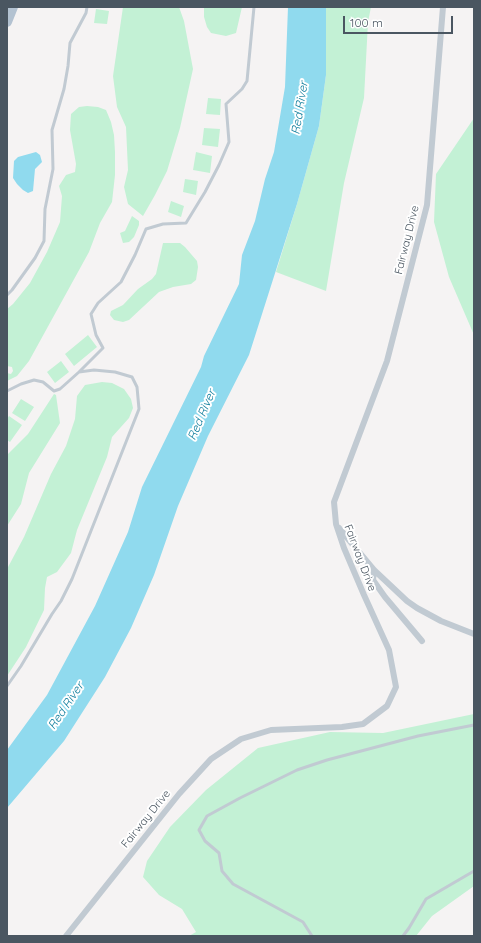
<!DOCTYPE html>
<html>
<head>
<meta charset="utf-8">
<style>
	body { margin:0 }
	#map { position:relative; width:481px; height:943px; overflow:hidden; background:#f5f3f3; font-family:Quicksand,sans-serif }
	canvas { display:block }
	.frame { position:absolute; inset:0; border:8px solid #4a5661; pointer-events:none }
	.scale { position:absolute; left:343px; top:16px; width:110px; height:18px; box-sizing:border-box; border:2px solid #4a5661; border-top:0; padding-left:5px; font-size:12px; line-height:14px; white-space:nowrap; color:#4a5661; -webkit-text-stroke:3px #fff; paint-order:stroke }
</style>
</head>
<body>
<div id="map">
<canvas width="481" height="943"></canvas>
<div class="frame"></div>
<div class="scale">100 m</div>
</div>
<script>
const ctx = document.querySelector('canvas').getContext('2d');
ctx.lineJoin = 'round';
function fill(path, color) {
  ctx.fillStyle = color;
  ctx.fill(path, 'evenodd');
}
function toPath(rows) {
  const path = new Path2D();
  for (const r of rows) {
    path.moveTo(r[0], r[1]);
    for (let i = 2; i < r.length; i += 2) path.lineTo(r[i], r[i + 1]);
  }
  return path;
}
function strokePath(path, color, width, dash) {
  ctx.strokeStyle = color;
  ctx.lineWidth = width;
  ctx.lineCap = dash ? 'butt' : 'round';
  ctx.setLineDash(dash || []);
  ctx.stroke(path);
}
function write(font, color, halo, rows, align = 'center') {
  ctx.font = font + ' Quicksand,sans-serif';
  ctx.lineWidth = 4;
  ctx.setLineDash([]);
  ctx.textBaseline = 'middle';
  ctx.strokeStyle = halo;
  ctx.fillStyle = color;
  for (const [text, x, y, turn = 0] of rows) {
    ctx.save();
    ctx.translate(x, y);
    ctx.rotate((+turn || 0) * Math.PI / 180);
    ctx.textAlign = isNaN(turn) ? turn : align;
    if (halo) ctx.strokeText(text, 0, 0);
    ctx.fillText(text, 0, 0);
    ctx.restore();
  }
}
fill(toPath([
	[123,7,179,7,184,21,193,69,180,128,167,171,155,195,143,216,128,204,124,187,128,170,126,127,117,107,113,76],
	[204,7,242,7,236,33,226,36,211,33,207,27,204,17],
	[326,7,371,7,368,22,364,98,344,183,326,291,276,272,297,204,319,126,326,75],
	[96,9,109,11,107,24,94,23],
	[208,98,221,99,220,115,206,114],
	[87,106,98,107,106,110,111,122,114,135,115,152,115,175,112,202,100,223,89,252,29,361,17,376,7,381,7,373,11,374,13,371,12,367,7,366,7,309,13,304,30,283,47,252,60,222,62,196,59,186,66,175,75,172,76,164,70,130,71,114,79,107],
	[474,118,474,335,449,277,434,222,436,174],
	[204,128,220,129,218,147,202,145],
	[196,152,212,156,210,173,193,170],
	[185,179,198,181,196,195,183,192],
	[171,201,184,206,181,217,168,212],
	[132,216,139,221,139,225,134,237,129,242,123,243,120,233,125,231],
	[163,243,180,243,185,247,197,261,198,267,196,280,191,284,173,287,159,292,129,320,123,322,114,320,110,315,111,311,123,305,138,289,152,279,156,274],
	[88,335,97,347,74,366,65,354],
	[61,361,69,372,55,383,47,372],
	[102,382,112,383,124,389,131,399,133,408,129,418,112,437,107,457,77,530,71,553,57,572,47,577,45,588,44,610,26,647,7,676,7,569,24,537,51,474,66,446,75,419,77,396,85,385],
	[54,394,56,395,60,423,29,473,21,504,7,526,7,455,28,434],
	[21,399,34,407,25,421,12,413],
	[9,416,22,425,10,442,7,440,7,419],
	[474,714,474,886,432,916,416,936,189,936,196,932,182,909,159,895,143,877,147,861,170,827,206,790,258,748,330,732,383,733]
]), '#c3f1d5');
fill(toPath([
	[288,7,326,7,326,75,319,126,297,204,249,355,208,436,178,506,154,575,131,628,105,677,64,741,7,808,7,750,47,695,95,606,128,532,142,487,201,367,204,356,239,284,242,255,255,221,265,179,274,152,285,87],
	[36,152,40,155,42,162,35,169,33,191,28,193,23,190,17,184,13,178,14,161,18,157]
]), '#90daee');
strokePath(toPath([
	[7,295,12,290,35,258,44,241,45,209,53,169,52,130,64,89,68,66,70,43,86,13,87,7],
	[79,372,103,348,96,335,91,314,98,303,121,282,135,255,146,229,163,224,186,223,205,192,219,165,229,142,226,104,242,89,247,81,254,7],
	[7,391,21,384,34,380,43,382,54,391,60,389,79,372,94,370,115,372,132,377,137,387,139,409,72,579,61,601,52,614,21,666,7,686],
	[312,936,303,922,233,884,222,871,219,853,205,841,199,830,207,816,240,798,297,770,327,760,418,736,474,725],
	[403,936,409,928,426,899,474,871]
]), '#c1cad2', 3);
strokePath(toPath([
	[339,528,374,570,407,601,417,608,441,621,474,634],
	[374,570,373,580,385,597,422,641],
	[66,936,179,794,211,759,241,739,271,730,342,727,363,724,387,706,396,687,389,650,364,595,344,548,336,524,334,502,387,361,427,205,443,7]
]), '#c1cad2', 6);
strokePath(toPath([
	[7,22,13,7]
]), '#b3c2d1', 10);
write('11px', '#4a5661', '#fff', [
	["Fairway Drive",407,240,-76],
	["Fairway Drive",360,558,69],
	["Fairway Drive",146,819,-51]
]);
write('italic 12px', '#0c7c9b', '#fff', [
	["Red River",300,108,-81],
	["Red River",202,415,-67],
	["Red River",66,706,-56]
]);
</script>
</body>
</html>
